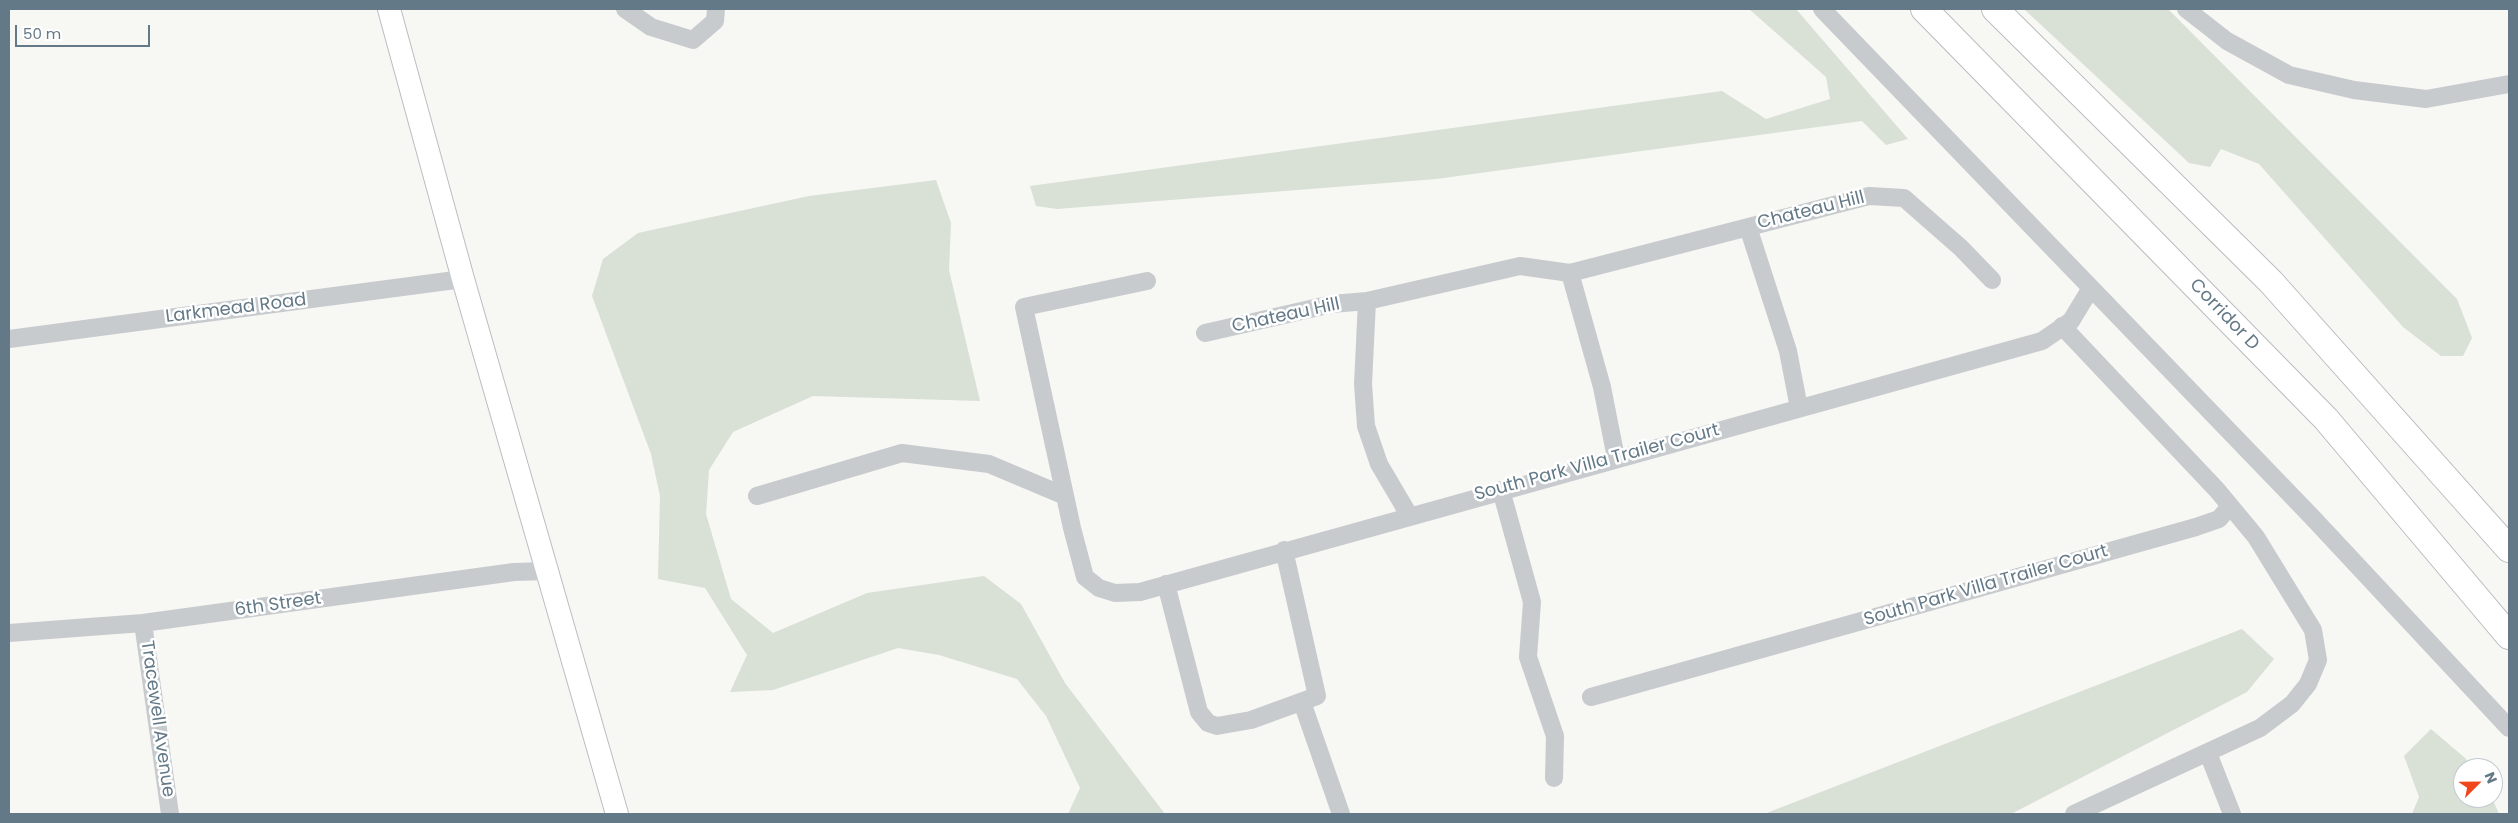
<!DOCTYPE html>
<html>
<head>
<meta charset="utf-8">
<style>
	body { margin:0 }
	#map { position:relative; width:2518px; height:823px; overflow:hidden; background:#f7f7f4; font-family:Poppins,sans-serif }
	canvas { display:block }
	.frame { position:absolute; inset:0; border:10px solid #647987; pointer-events:none }
	.north { position:absolute; left:2453px; top:758px; width:50px; height:50px; box-sizing:border-box; background:#fff; border:1px solid #c1c9cf; border-radius:50%; rotate:67deg; font-size:14px; font-weight:700; line-height:20px; text-align:center; color:#647987 }
	.north::after { content:''; display:block; margin:auto; width:18px; height:22px; background:#f0461c; clip-path:polygon(50% 0,100% 100%,50% 72%,0 100%) }
	.scale { position:absolute; left:15px; top:25px; width:135px; height:22px; box-sizing:border-box; border:2px solid #647987; border-top:0; padding-left:6px; font-size:15px; line-height:18px; white-space:nowrap; color:#647987; -webkit-text-stroke:4px #fff; paint-order:stroke }
</style>
</head>
<body>
<div id="map">
<canvas width="2518" height="823"></canvas>
<div class="frame"></div>
<div class="north">N</div>
<div class="scale">50 m</div>
</div>
<script>
const ctx = document.querySelector('canvas').getContext('2d');
ctx.lineJoin = 'round';
function fill(path, color) {
  ctx.fillStyle = color;
  ctx.fill(path, 'evenodd');
}
function toPath(rows) {
  const path = new Path2D();
  for (const r of rows) {
    path.moveTo(r[0], r[1]);
    for (let i = 2; i < r.length; i += 2) path.lineTo(r[i], r[i + 1]);
  }
  return path;
}
function strokePath(path, color, width, dash) {
  ctx.strokeStyle = color;
  ctx.lineWidth = width;
  ctx.lineCap = dash ? 'butt' : 'round';
  ctx.setLineDash(dash || []);
  ctx.stroke(path);
}
function write(font, color, halo, rows, align = 'center') {
  ctx.font = font + ' Poppins,sans-serif';
  ctx.lineWidth = 5;
  ctx.setLineDash([]);
  ctx.textBaseline = 'middle';
  ctx.strokeStyle = halo;
  ctx.fillStyle = color;
  for (const [text, x, y, turn = 0] of rows) {
    ctx.save();
    ctx.translate(x, y);
    ctx.rotate((+turn || 0) * Math.PI / 180);
    ctx.textAlign = isNaN(turn) ? turn : align;
    if (halo) ctx.strokeText(text, 0, 0);
    ctx.fillText(text, 0, 0);
    ctx.restore();
  }
}
fill(toPath([
	[1749,9,1796,9,1908,139,1886,145,1862,121,1436,179,1057,209,1036,206,1030,186,1722,91,1766,119,1830,99,1826,77],
	[2024,9,2168,9,2457,299,2472,338,2463,356,2441,356,2403,327,2259,164,2221,149,2210,167,2189,163],
	[936,180,951,223,949,270,980,401,813,396,733,432,709,470,706,514,731,599,773,633,867,593,984,576,1021,604,1065,683,1165,814,1068,814,1080,788,1046,716,1017,679,939,655,898,648,773,690,730,692,747,655,705,588,658,579,660,496,651,454,592,296,603,259,638,233,809,196],
	[2242,629,2274,659,2247,692,2011,814,1764,814],
	[2431,729,2465,758,2472,768,2463,768,2463,798,2492,798,2499,814,2412,814,2419,797,2404,756]
]), '#d9e0d5');
const major = toPath([
	[389,9,463,279,617,814]
]);
const highway = toPath([
	[1924,9,2326,419,2509,636],
	[1995,9,2271,282,2509,549]
]);
strokePath(major, '#babec2', 24);
strokePath(highway, '#b9bdc0', 28);
strokePath(toPath([
	[625,9,651,27,693,40,715,21,716,9],
	[1822,9,2312,517,2509,728],
	[2186,9,2227,41,2289,75,2354,90,2426,99,2509,84],
	[1748,227,1788,351,1799,408],
	[1570,273,1602,387,1616,458],
	[1147,281,1024,307,1072,528,1085,577,1099,588,1115,593,1140,592,2042,341,2071,321,2091,288],
	[1367,301,1363,384,1366,426,1379,464,1409,515],
	[2062,326,2217,490,2256,537,2313,630,2318,660,2308,684,2292,704,2260,728,2074,814],
	[1205,333,1332,304,1367,301,1520,266,1570,273,1869,196,1904,198,1961,248,1992,280],
	[9,339,463,279],
	[1501,490,1532,602,1528,657,1555,736,1554,778],
	[757,496,902,453,989,464,1065,496],
	[1166,584,1199,712,1208,723,1217,726,1251,720,1317,696,1284,550],
	[143,623,170,814],
	[9,633,143,623,514,572,547,571],
	[1591,697,2196,527,2219,519,2230,506],
	[1302,702,1341,814],
	[2208,753,2232,814]
]), '#c7cbce', 18);
strokePath(major, '#fff', 22);
strokePath(highway, '#fff', 26);
write('18px', '#647987', '#fff', [
	["Chateau Hill",1811,211,-14],
	["Larkmead Road",236,309,-7],
	["Corridor D",2224,315,46],
	["Chateau Hill",1286,316,-12],
	["South Park Villa Trailer Court",1597,463,-15],
	["South Park Villa Trailer Court",1986,586,-16],
	["6th Street",278,605,-8],
	["Tracewell Avenue",157,719,82]
]);
</script>
</body>
</html>
